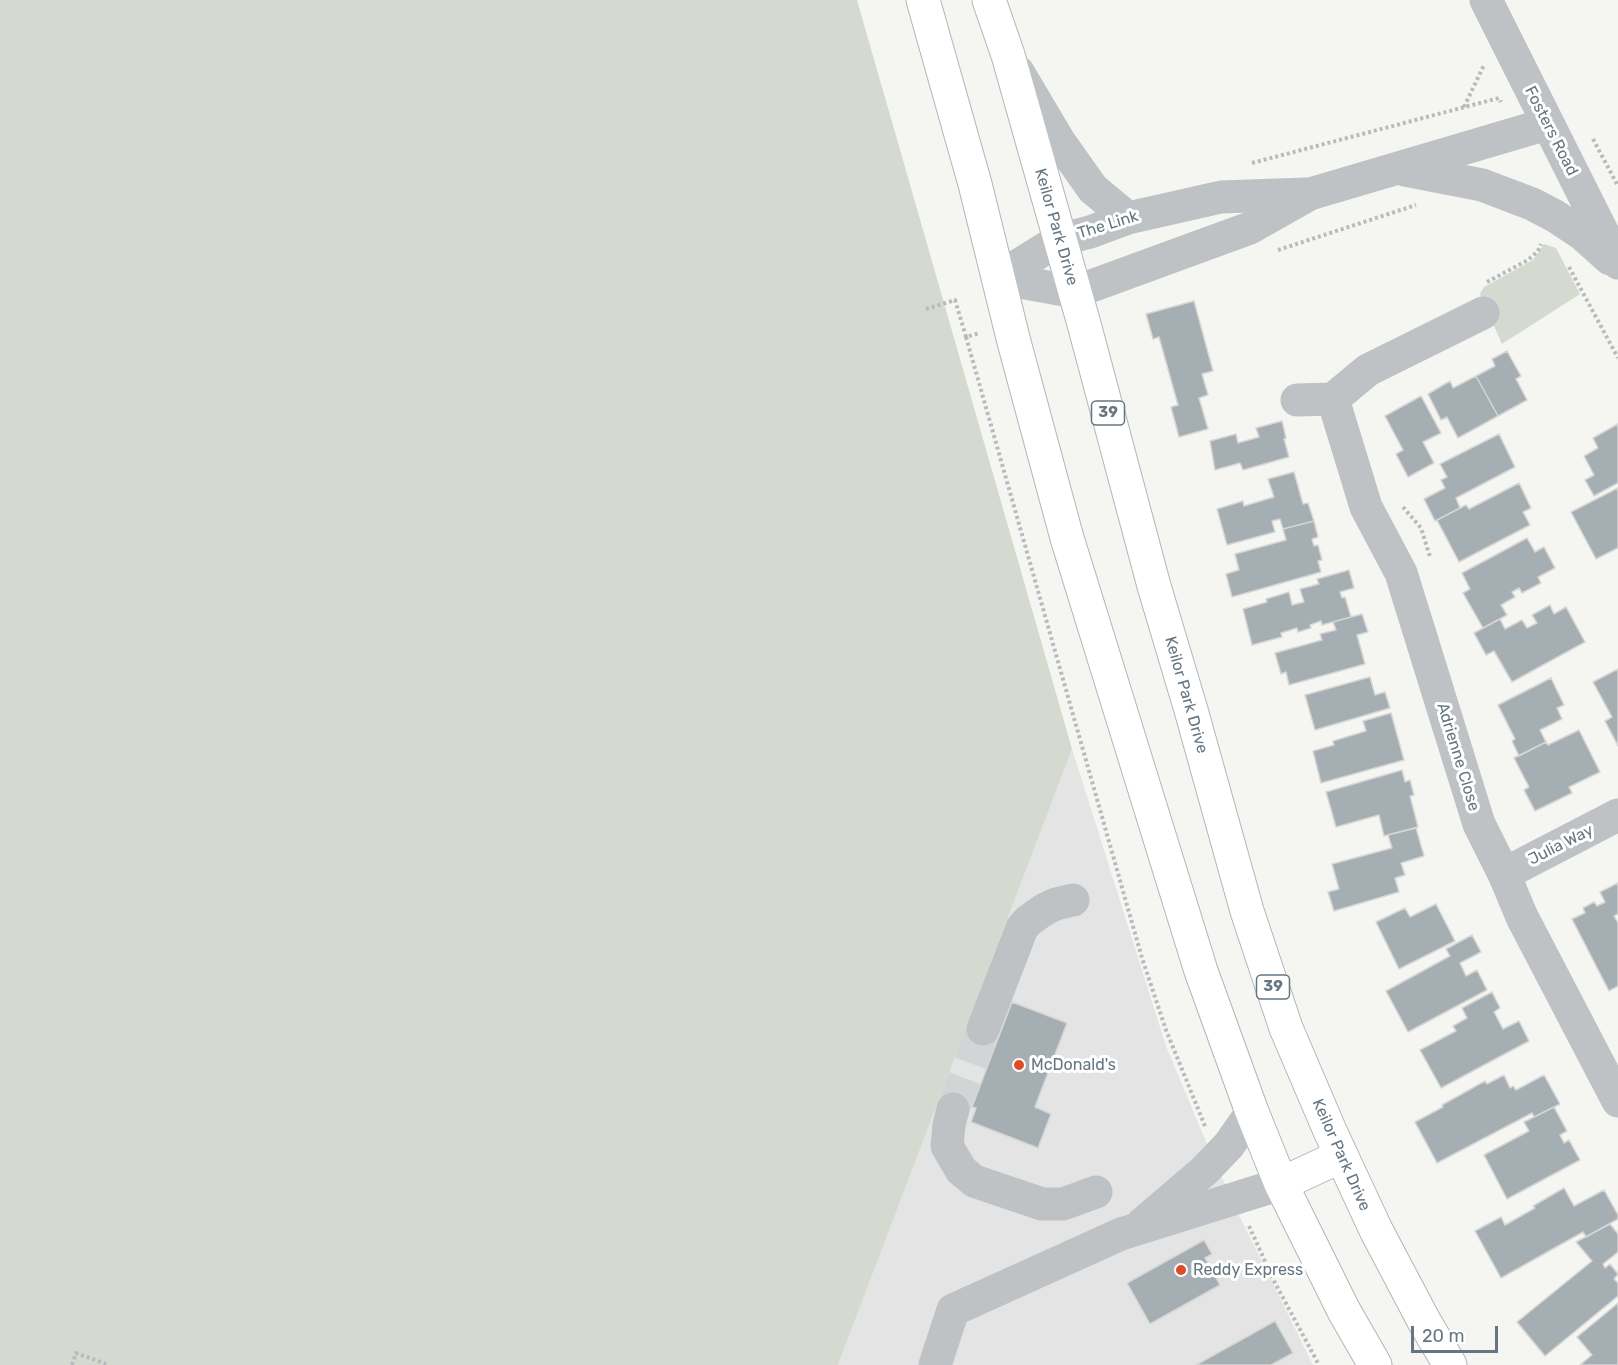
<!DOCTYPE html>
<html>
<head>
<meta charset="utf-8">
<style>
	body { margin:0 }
	#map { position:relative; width:1618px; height:1365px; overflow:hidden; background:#f5f5f2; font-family:Rubik,sans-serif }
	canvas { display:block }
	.scale { position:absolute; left:1411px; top:1326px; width:87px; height:27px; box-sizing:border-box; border:3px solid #657682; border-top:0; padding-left:8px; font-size:18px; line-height:21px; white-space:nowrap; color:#657682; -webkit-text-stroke:4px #fff; paint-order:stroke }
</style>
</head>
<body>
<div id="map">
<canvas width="1618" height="1365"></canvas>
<div class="scale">20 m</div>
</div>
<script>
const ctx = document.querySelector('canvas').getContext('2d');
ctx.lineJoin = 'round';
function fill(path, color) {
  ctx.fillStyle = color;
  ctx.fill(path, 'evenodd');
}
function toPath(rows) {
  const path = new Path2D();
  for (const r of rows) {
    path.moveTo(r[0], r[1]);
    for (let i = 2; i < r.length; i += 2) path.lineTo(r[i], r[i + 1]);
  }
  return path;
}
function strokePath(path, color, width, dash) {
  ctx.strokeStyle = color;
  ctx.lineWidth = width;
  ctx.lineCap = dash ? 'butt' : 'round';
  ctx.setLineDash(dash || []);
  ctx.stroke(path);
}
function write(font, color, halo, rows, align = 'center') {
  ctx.font = font + ' Rubik,sans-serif';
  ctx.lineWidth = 6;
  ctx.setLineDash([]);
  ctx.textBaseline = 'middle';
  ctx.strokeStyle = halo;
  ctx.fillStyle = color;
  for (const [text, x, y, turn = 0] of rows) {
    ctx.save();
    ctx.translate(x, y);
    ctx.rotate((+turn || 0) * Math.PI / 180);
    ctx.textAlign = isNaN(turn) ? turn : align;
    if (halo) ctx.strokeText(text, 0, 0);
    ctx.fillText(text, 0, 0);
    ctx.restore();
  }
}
fill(toPath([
	[1072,749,1166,1046,1206,1142,1239,1215,1313,1365,838,1365]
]), '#e3e4e3');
fill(toPath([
	[0,0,857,0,1072,749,838,1365,0,1365],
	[1544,244,1556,248,1580,294,1502,344,1480,294,1484,287,1533,260]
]), '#d5dad1');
const building = toPath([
	[1194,301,1213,371,1202,374,1208,395,1199,398,1208,429,1179,437,1171,407,1178,405,1159,337,1153,339,1146,314,1194,301],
	[1507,351,1521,376,1516,379,1527,400,1498,416,1476,376,1495,366,1492,359,1507,351],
	[1476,376,1498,416,1458,438,1447,417,1441,420,1428,394,1450,381,1453,388,1476,376],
	[1421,396,1441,433,1423,442,1434,463,1408,477,1396,454,1403,450,1385,416,1421,396],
	[1282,421,1286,438,1284,439,1289,457,1243,470,1240,463,1215,470,1210,441,1236,434,1238,443,1259,437,1256,428,1282,421],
	[1618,424,1618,483,1594,496,1585,480,1594,475,1584,456,1598,448,1593,438,1618,424],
	[1499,434,1515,467,1456,498,1460,508,1435,521,1424,499,1445,488,1441,480,1447,477,1440,464,1499,434],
	[1294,472,1303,504,1308,503,1314,521,1283,529,1280,519,1272,521,1275,532,1227,545,1217,509,1243,501,1244,506,1274,497,1268,479,1294,472],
	[1519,483,1531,508,1523,512,1530,525,1459,562,1437,520,1466,505,1469,509,1519,483],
	[1618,488,1618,548,1596,559,1571,512,1618,488],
	[1314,521,1318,537,1312,539,1314,546,1318,545,1322,560,1318,561,1321,572,1232,597,1226,574,1239,570,1235,554,1286,540,1283,529,1314,521],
	[1527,538,1535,552,1544,547,1555,568,1538,577,1541,583,1522,593,1519,588,1512,592,1515,597,1501,605,1507,615,1483,628,1463,593,1470,589,1462,573,1527,538],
	[1349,570,1354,588,1340,592,1342,598,1345,597,1351,617,1322,625,1321,621,1310,625,1311,628,1298,632,1297,628,1281,633,1282,637,1252,645,1243,609,1267,602,1266,599,1289,592,1292,605,1304,602,1300,589,1319,584,1317,579,1349,570],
	[1550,605,1554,614,1566,607,1585,642,1512,682,1494,651,1486,655,1474,633,1500,619,1505,629,1522,620,1527,628,1537,623,1532,615,1550,605],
	[1362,614,1368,632,1357,635,1365,664,1289,685,1286,672,1281,674,1275,653,1322,640,1320,634,1336,630,1333,622,1362,614],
	[1618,669,1618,746,1605,721,1612,717,1593,682,1618,669],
	[1370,677,1375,695,1385,692,1390,708,1315,730,1305,695,1370,677],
	[1551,678,1564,705,1557,708,1562,719,1540,730,1546,742,1519,756,1512,741,1515,739,1498,705,1551,678],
	[1391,713,1404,760,1321,783,1313,751,1334,745,1333,741,1366,731,1363,721,1391,713],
	[1579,730,1600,772,1569,787,1572,793,1535,811,1524,790,1529,787,1514,758,1546,742,1548,745,1579,730],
	[1402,770,1405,782,1410,780,1414,795,1410,796,1418,827,1384,836,1379,815,1336,827,1326,792,1402,770],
	[1416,828,1424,856,1401,863,1405,875,1395,878,1399,892,1334,911,1328,892,1339,889,1332,864,1392,848,1388,835,1416,828],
	[1618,883,1618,914,1614,916,1618,923,1618,986,1609,991,1572,919,1585,913,1583,908,1594,902,1597,906,1605,902,1600,892,1618,883],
	[1436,904,1455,941,1399,969,1376,922,1405,908,1410,917,1436,904],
	[1472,935,1481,952,1460,963,1466,976,1477,970,1487,990,1408,1032,1386,991,1450,956,1446,949,1472,935],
	[1492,992,1500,1008,1494,1012,1503,1029,1519,1021,1529,1041,1441,1088,1420,1050,1456,1031,1453,1026,1467,1018,1462,1008,1492,992],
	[1012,1002,1067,1023,1035,1107,1051,1114,1038,1148,971,1122,976,1108,972,1107,1012,1002],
	[1504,1075,1510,1088,1513,1086,1516,1090,1544,1075,1560,1104,1534,1117,1532,1113,1437,1163,1415,1122,1443,1107,1442,1105,1485,1081,1487,1084,1504,1075],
	[1554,1107,1567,1131,1560,1135,1564,1143,1569,1140,1580,1160,1507,1199,1484,1155,1529,1131,1524,1122,1554,1107],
	[1564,1188,1574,1206,1604,1190,1618,1215,1618,1219,1586,1237,1583,1232,1501,1278,1475,1231,1501,1217,1505,1225,1535,1208,1533,1206,1564,1188],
	[1610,1224,1618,1234,1618,1252,1603,1264,1605,1268,1610,1264,1618,1274,1614,1279,1618,1283,1618,1296,1545,1356,1517,1322,1592,1261,1576,1242,1610,1224],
	[1204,1240,1212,1254,1205,1258,1220,1285,1150,1324,1127,1283,1204,1240],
	[1618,1303,1618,1365,1580,1365,1592,1355,1577,1337,1618,1303],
	[1275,1321,1293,1353,1271,1365,1196,1365,1275,1321]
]);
fill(building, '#a5aeb3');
strokePath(building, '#d7d6d4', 1.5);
strokePath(toPath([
	[953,1109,983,1029]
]), '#d1d5d6', 33, [33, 16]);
const major = toPath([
	[923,0,975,184,1014,342,1067,538,1201,971,1252,1112,1281,1184,1344,1311,1375,1365],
	[989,0,1008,55,1084,324,1154,586,1191,710,1247,911,1286,1028,1330,1131,1376,1230,1424,1321,1450,1365],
	[1281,1184,1341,1156]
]);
strokePath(major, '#b1b6b9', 35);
strokePath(toPath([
	[1464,107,1484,65],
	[1593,139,1618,186],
	[1252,163,1499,98,1501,102],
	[1278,250,1416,205],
	[1569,267,1618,358],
	[1487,282,1528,260,1538,251,1541,244],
	[926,309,955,300,966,337,980,333],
	[966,337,1142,958,1166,1030,1205,1126],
	[1403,507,1421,528,1430,557],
	[1249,1226,1274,1281,1319,1365],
	[72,1365,76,1353,109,1365]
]), '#b8bbbd', 4, [3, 3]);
strokePath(toPath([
	[1486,0,1618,263],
	[1018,72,1059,141,1093,189,1128,218],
	[1405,170,1482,185,1532,204,1555,216,1582,234,1610,259],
	[998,278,1075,292,1250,228,1310,194,1547,124],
	[998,278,1059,240,1090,232,1128,218,1221,197,1306,194],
	[1333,399,1366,507,1401,573,1479,824,1504,874,1522,917,1618,1101],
	[1297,400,1333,399,1368,370,1483,313],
	[1504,874,1618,815],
	[983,1029,1022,928,1028,921,1045,909,1056,904,1073,900],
	[953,1109,949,1125,947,1146,961,1170,974,1181,1042,1204,1063,1204,1096,1192],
	[1143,1223,1204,1171,1229,1145,1252,1112],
	[935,1365,953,1310,1121,1234,1281,1184]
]), '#bec2c5', 33);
strokePath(major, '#fff', 33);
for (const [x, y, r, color] of [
	[1019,1065,6,"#df4b28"],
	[1181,1270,6,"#df4b28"]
]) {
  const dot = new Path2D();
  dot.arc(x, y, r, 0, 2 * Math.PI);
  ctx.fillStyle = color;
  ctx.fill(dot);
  strokePath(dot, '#fff', 2);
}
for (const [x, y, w] of [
	[1108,413,33],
	[1273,987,33]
]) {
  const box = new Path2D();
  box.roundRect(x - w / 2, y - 12, w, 24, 4.5);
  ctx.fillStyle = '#fff';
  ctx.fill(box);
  strokePath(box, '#657682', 1.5);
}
write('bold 15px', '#657682', null, [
	["39",1108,413],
	["39",1273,987]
]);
write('16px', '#657682', '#fff', [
	["Fosters Road",1551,131,63],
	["The Link",1108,225,-17],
	["Keilor Park Drive",1056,227,74],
	["Keilor Park Drive",1186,695,74],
	["Adrienne Close",1458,757,73],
	["Julia Way",1561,845,-27],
	["Keilor Park Drive",1341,1155,66]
]);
write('16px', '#657682', '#fff', [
	["McDonald's",1031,1065],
	["Reddy Express",1193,1270]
], 'left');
</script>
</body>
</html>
